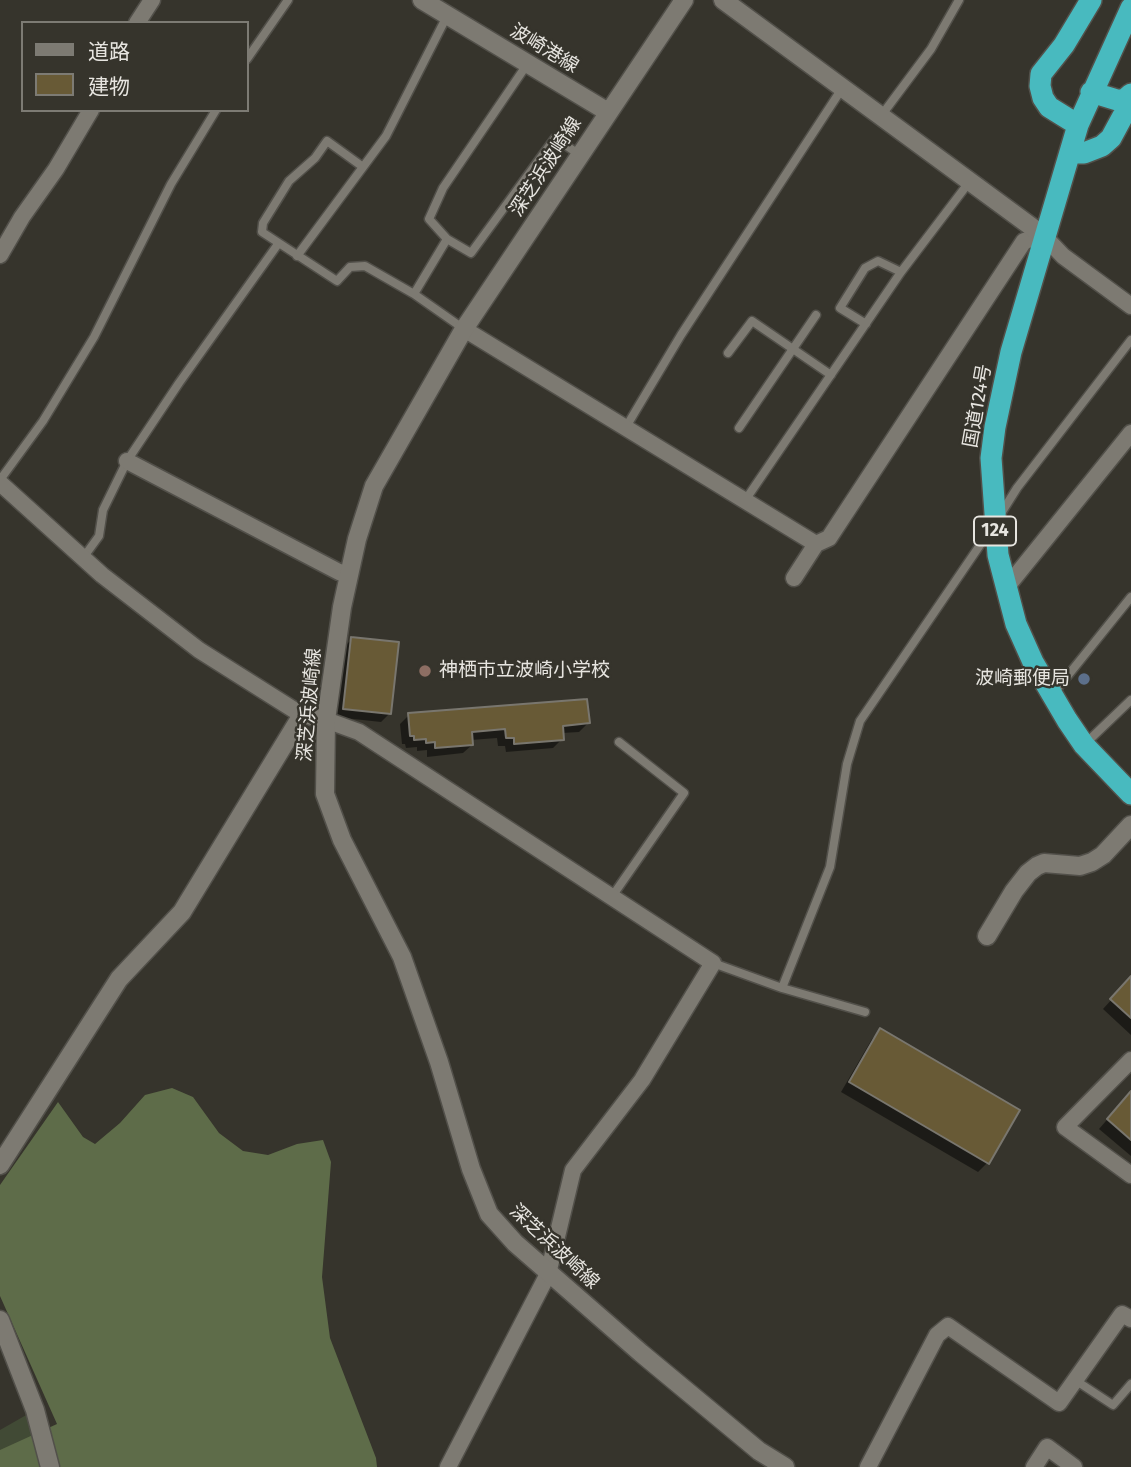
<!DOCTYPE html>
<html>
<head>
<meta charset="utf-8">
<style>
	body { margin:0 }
	#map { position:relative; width:1131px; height:1467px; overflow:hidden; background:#36342c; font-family:"Fira Sans","Noto Sans JP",sans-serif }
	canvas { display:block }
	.legend { position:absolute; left:21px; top:21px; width:228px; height:91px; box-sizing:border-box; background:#36342c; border:2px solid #7d7b74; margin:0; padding:9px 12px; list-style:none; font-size:21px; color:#e7e5e0 }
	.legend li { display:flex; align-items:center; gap:14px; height:35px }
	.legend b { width:35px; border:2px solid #7d7b74 }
</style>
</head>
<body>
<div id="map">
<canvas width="1131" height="1467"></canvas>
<ul class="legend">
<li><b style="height:9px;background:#7d7a72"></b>道路</li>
<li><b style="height:19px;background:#685a36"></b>建物</li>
</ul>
</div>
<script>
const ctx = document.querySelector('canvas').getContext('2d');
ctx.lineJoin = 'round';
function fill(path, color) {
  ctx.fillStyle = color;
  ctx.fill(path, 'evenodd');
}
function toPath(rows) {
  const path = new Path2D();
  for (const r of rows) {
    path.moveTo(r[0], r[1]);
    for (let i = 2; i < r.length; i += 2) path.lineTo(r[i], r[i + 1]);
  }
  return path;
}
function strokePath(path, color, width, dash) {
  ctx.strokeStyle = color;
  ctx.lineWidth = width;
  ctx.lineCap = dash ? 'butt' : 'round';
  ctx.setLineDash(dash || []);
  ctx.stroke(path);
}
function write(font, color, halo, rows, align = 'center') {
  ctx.font = font + ' "Fira Sans","Noto Sans JP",sans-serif';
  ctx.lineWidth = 5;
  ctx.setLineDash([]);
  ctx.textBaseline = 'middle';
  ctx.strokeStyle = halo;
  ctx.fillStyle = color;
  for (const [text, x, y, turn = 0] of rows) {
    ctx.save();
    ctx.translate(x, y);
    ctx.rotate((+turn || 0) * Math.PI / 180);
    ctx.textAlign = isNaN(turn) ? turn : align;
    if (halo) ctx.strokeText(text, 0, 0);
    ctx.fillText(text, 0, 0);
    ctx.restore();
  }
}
fill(toPath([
	[35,1410,49,1458,0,1467,0,1430]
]), '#414a35');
fill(toPath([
	[172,1088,193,1097,219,1133,243,1151,268,1155,297,1144,323,1140,331,1162,322,1277,330,1338,376,1458,377,1467,0,1467,0,1450,57,1424,0,1296,0,1185,58,1102,83,1137,95,1144,120,1123,145,1095]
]), '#5e6c49');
fill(toPath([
	[352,639,390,713,381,722,335,717,343,648],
	[409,715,588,723,579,732,562,733,562,739,553,748,506,752,505,746,498,746,497,738,471,740,472,745,463,753,427,757,427,750,417,751,417,747,406,748,405,744,402,744,400,724],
	[1131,978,1131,1035,1103,1009],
	[881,1031,1018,1111,987,1163,978,1172,841,1092,872,1039],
	[1131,1092,1131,1156,1099,1129]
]), '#0007');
const building = toPath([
	[351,637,399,642,391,714,343,709,351,637],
	[587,699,590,723,563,726,564,740,514,744,514,738,506,738,505,729,472,732,473,745,435,748,435,742,426,743,426,739,414,740,414,736,410,736,408,713,587,699],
	[1131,976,1131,1018,1110,999,1131,976],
	[880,1028,1020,1110,989,1164,849,1082,880,1028],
	[1131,1091,1131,1140,1107,1119,1131,1091]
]);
fill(building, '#685a36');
strokePath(building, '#79766e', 2);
const lane = toPath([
	[247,59,288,0],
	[528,63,443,188,429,219,447,239,471,253,555,138,580,155],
	[881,116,931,49,959,0],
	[363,167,327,141,315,158,289,181,263,223,262,232,337,281,350,267,365,266,414,294,464,329],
	[297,256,386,136,447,16],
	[414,294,447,239],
	[866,324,840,308,865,268,878,261,901,272],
	[728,353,752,321,831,375],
	[626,427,681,335,843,87],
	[739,428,816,315],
	[0,480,43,421,94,337,171,184,216,110],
	[744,502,901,272,970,181],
	[1000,515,1017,488,1131,340],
	[83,558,99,536,103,510,127,461,179,383,278,244],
	[1053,694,1131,597],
	[1086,743,1131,700],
	[611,898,684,793,619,742],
	[713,963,782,988,865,1012],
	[782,988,830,867,847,764,860,721,991,529],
	[1075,1380,1113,1405,1131,1384]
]);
const street = toPath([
	[137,23,152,0],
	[0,255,22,217,56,169,91,110],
	[464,329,816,544],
	[127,461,339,572,349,575],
	[0,483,102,575,199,650,302,715,326,720,359,732,713,963,642,1080,573,1170,548,1274,448,1467],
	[794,578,816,544,829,538,1024,241,1044,236,1063,256,1131,306],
	[1006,588,1131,433],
	[1131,1060,1065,1127,1131,1175],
	[868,1467,937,1335,948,1326,1059,1403,1122,1314,1131,1319],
	[1034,1467,1047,1447,1074,1467]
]);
const secondary = toPath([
	[422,0,608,112],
	[684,0,464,329,374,486,357,539,342,607,326,720,325,794,342,840,402,957,439,1062,471,1169,489,1214,515,1243,641,1353,759,1451,785,1467],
	[723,0,1044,236],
	[987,936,1014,891,1028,873,1037,866,1044,863,1080,866,1092,862,1103,855,1131,825],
	[0,1165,119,979,182,912,302,715],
	[0,1320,35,1410,50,1467]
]);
const highway = toPath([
	[1131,8,1078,125,1011,352,995,427,991,458,998,555,1016,624,1033,662,1067,720,1084,745,1131,794],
	[1091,92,1117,100,1124,100,1131,94],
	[1078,125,1049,107,1043,98,1040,86,1041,74,1064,45,1091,0],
	[1070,153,1084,153,1102,146,1111,138,1131,101]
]);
strokePath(lane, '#52504a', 11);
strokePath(street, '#52504a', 19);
strokePath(secondary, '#52504a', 21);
strokePath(highway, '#52504a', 24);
strokePath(lane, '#7d7a72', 8);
strokePath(street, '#7d7a72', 16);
strokePath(secondary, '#7d7a72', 18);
strokePath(highway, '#48babf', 21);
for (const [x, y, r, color] of [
	[425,671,7,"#8d6e63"],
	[1084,679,7,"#5c6f8a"]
]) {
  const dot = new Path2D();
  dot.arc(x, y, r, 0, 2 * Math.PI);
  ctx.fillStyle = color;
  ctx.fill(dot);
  strokePath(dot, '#36342c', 2.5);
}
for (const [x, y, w] of [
	[995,531,42]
]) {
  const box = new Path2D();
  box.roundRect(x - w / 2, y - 14.5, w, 29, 5);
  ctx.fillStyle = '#36342c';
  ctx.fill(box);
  strokePath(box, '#e7e5e0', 2);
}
write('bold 18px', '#e7e5e0', null, [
	["124",995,531]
]);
write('19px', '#e7e5e0', '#36342c', [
	["波崎港線",544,49,31],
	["深芝浜波崎線",546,167,-57],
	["国道124号",978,406,-80],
	["深芝浜波崎線",310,705,-85],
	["深芝浜波崎線",554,1247,43]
]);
write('19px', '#e7e5e0', '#36342c', [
	["神栖市立波崎小学校",439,671],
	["波崎郵便局",1070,679,"right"]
], 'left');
</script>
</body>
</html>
